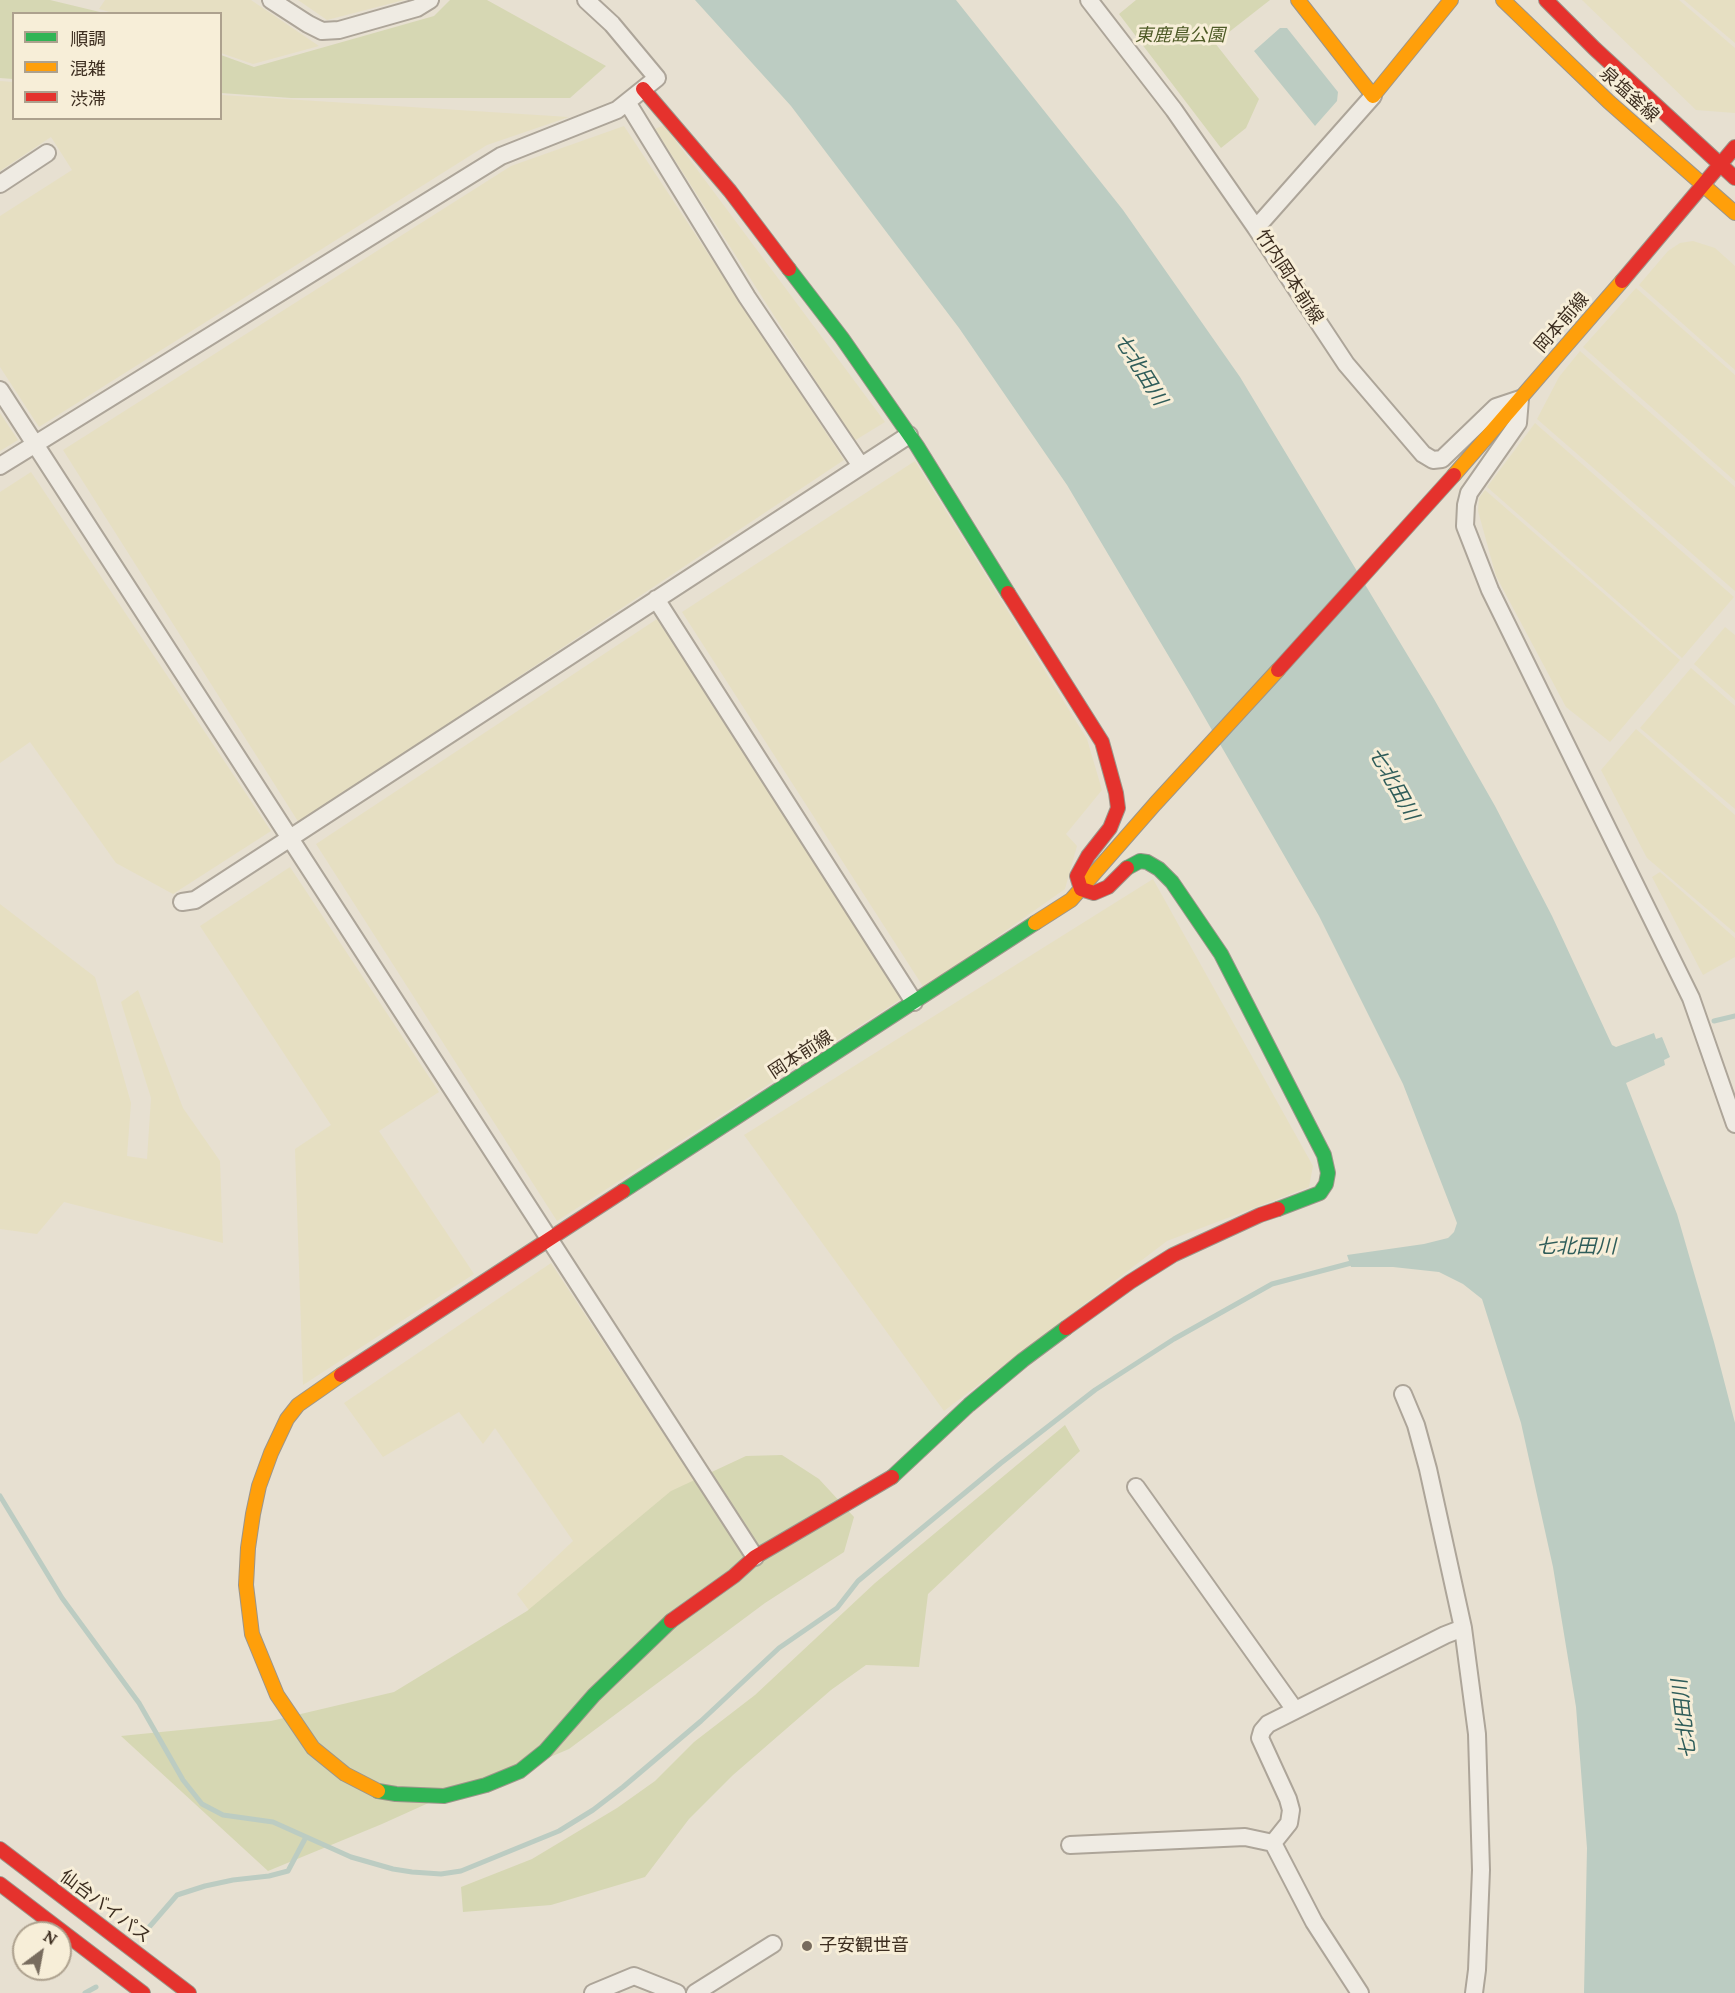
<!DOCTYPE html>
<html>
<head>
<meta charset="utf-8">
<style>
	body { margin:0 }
	#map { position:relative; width:1735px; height:1993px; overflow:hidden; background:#e7e0d1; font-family:Lora,"Noto Sans JP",serif }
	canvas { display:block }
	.legend { position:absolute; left:12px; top:12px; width:210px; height:108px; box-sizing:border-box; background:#f7eed8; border:2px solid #ada18e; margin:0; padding:8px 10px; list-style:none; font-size:18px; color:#3d2e20 }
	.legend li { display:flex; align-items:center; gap:12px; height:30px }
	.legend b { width:30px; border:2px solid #ada18e }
	.north { position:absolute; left:12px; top:1921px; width:60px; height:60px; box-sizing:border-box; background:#f7eed8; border:2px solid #ada18e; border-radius:50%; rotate:32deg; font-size:16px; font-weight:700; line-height:24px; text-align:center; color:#3d2e20 }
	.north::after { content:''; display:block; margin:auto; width:21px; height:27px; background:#786c5e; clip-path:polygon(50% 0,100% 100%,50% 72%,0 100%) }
</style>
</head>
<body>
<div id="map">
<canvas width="1735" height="1993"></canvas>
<ul class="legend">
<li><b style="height:8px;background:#30b455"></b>順調</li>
<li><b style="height:8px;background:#ff9f0a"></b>混雑</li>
<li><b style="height:8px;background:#e5322d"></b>渋滞</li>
</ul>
<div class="north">N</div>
</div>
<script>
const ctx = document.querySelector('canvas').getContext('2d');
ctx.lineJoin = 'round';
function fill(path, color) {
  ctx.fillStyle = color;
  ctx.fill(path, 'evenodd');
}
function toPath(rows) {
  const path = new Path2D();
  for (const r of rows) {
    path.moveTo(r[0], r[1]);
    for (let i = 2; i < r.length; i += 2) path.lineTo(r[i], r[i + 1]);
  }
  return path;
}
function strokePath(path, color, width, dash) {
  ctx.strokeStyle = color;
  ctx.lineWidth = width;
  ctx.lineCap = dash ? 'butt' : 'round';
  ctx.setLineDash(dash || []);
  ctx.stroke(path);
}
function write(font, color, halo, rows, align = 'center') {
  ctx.font = font + ' Lora,"Noto Sans JP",serif';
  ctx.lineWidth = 6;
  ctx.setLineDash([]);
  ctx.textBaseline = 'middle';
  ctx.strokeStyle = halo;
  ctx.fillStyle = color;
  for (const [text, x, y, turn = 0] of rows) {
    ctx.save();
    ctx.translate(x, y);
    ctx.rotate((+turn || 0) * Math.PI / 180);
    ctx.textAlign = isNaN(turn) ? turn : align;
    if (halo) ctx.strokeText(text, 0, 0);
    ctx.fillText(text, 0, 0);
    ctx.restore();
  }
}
fill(toPath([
	[105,0,251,0,319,46,253,64,221,53,220,14,113,13,99,9],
	[298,0,404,0,327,20],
	[1582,0,1679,0,1735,48,1735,113,1696,110],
	[1684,0,1735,0,1735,43],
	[0,81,13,82,14,118,220,118,221,95,569,117,487,145,39,427,0,367,0,216,72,170,51,137,0,171],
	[664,125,885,422,854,441,655,129],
	[624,126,844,460,299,823,63,450,511,166],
	[1693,241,1715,248,1735,266,1735,370,1639,285,1668,251,1680,243],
	[1636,288,1735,375,1735,481,1583,347],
	[1580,351,1735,487,1735,591,1537,419,1559,377],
	[0,413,18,440,0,451],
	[1535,423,1734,597,1682,658,1487,487],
	[915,461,1087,739,1102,790,1066,834,1077,846,1065,889,924,988,682,612],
	[31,472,271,831,173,894,116,863,30,742,0,763,0,492],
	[1485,490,1680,660,1610,742,1566,707,1496,576,1478,511,1479,498],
	[657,619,901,999,557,1221,316,844],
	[1725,627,1735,635,1735,700,1694,664],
	[1691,668,1735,706,1735,809,1640,728],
	[1636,729,1735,815,1735,933,1647,858,1601,770],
	[290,867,439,1092,379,1131,474,1274,303,1385,295,1149,331,1125,200,926],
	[1660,872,1735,938,1735,957,1703,975,1652,877],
	[1153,879,1313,1166,1309,1187,1167,1241,944,1411,744,1135],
	[0,904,95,977,131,1103,127,1156,147,1159,151,1098,121,1002,138,990,183,1108,220,1161,223,1243,64,1202,37,1234,0,1229],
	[551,1263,740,1550,580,1680,517,1594,573,1541,495,1428,483,1444,459,1412,383,1457,344,1403]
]), '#e6dfc2');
fill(toPath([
	[0,0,50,0,104,13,14,14,13,79,0,78],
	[450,0,487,0,606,66,570,98,291,98,221,93,221,55,254,67,434,16],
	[1136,0,1270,0,1215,43,1259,99,1246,128,1221,148,1119,14],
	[1065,1425,1080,1451,928,1594,919,1667,866,1665,831,1690,733,1775,689,1819,645,1877,551,1905,463,1912,461,1887,532,1859,617,1808,655,1781,694,1742,755,1695,875,1583],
	[782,1455,819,1479,854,1517,844,1552,765,1603,569,1749,474,1789,444,1796,382,1824,268,1871,121,1736,271,1721,394,1692,527,1611,671,1491,746,1456]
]), '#d6d7b3');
fill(toPath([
	[695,0,956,0,1123,210,1240,377,1434,699,1495,806,1552,916,1612,1045,1616,1047,1654,1033,1656,1039,1662,1037,1670,1057,1664,1060,1665,1065,1626,1083,1677,1214,1714,1342,1735,1423,1735,1993,1584,1993,1587,1848,1576,1707,1553,1567,1521,1423,1482,1299,1463,1284,1439,1272,1393,1267,1351,1267,1347,1255,1424,1244,1448,1238,1454,1232,1457,1223,1403,1084,1319,916,1190,692,1067,485,959,328,791,106],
	[1280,28,1287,28,1338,92,1337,101,1315,126,1254,51]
]), '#bcccc2');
strokePath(toPath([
	[1714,1021,1735,1016],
	[0,1496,62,1598,139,1703,183,1780,202,1804,223,1815,273,1822,351,1857,393,1869,412,1872,441,1874,461,1871,559,1831,593,1810,623,1787,701,1721,779,1648,837,1608,858,1581,1001,1463,1095,1390,1174,1339,1272,1284,1355,1262],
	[144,1933,177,1895,205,1886,233,1880,269,1876,288,1871,306,1837],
	[85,1993,96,1987]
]), '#bcccc2', 5);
const street = toPath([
	[271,0,308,24,322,31,339,30,417,8,430,0],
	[1089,0,1174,110,1256,228,1346,364,1423,454,1433,460,1442,459,1496,407,1520,399,1518,423,1469,493,1466,505,1465,526,1490,590,1691,998,1735,1124],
	[627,102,747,297,861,466],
	[0,184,47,153],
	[1256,228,1373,96],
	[0,390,755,1557],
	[0,466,501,156,617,110,657,78,612,24,586,0],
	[656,599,914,1002],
	[182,902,195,900,909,435],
	[1403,1394,1416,1425,1428,1469,1463,1628,1477,1734,1481,1870,1477,1970,1474,1993],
	[1136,1487,1295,1710],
	[1273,1843,1289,1823,1291,1810,1288,1799,1260,1738,1262,1731,1268,1724,1445,1635,1463,1628],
	[1070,1845,1245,1837,1273,1843,1314,1922,1360,1993],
	[593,1993,634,1976,677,1993],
	[695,1993,773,1944]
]);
const fast = toPath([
	[789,269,842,338,917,446,1008,593],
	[1127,868,1140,861,1147,862,1159,869,1172,882,1221,954,1324,1155,1328,1173,1326,1184,1320,1193,1278,1209],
	[623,1191,1035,923],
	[892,1477,969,1405,1023,1360,1066,1328],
	[378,1791,396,1794,444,1796,486,1785,520,1771,545,1751,594,1695,671,1621]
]);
const slow = toPath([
	[1298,0,1373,96,1451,0],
	[1503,0,1609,102,1735,213],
	[1454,475,1622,281],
	[1035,923,1071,900,1155,804,1278,670],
	[341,1375,298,1405,287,1419,271,1453,259,1486,253,1514,248,1548,246,1585,252,1634,277,1695,313,1748,345,1774,378,1791]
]);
const jam = toPath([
	[1546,0,1595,49,1735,178],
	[643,89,730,191,789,269],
	[1622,281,1735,147],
	[1008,593,1102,742,1116,793,1118,808,1110,828,1088,856,1077,876,1081,889,1094,893,1108,887,1127,868],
	[1278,670,1454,475],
	[1066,1328,1130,1282,1173,1255,1260,1215,1278,1209],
	[341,1375,623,1191],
	[671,1621,734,1576,755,1557,892,1477],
	[0,1849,189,1993],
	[0,1884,143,1993]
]);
strokePath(street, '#ada599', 20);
strokePath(fast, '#9c958a', 16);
strokePath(slow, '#9c958a', 16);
strokePath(jam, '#9c958a', 16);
strokePath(street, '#efebe3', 16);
strokePath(fast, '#30b455', 14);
strokePath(slow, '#ff9f0a', 14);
strokePath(jam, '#e5322d', 14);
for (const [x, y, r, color] of [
	[807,1946,6,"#786c5e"]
]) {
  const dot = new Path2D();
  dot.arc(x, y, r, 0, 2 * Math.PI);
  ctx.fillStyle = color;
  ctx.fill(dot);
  strokePath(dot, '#f7eed8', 2);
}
write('italic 18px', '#4d5a26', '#f7eed8', [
	["東鹿島公園",1180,36]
]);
write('18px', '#3d2e20', '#f7eed8', [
	["泉塩釜線",1629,95,42],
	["竹内岡本前線",1289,277,57],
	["岡本前線",1562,323,-49],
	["岡本前線",801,1055,-33],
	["仙台バイパス",105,1907,37]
]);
write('18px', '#3d2e20', '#f7eed8', [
	["子安観世音",819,1946]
], 'left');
write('italic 20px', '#2f5d5a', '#f7eed8', [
	["七北田川",1140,370,58],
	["七北田川",1393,784,61],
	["七北田川",1576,1247],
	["七北田川",1685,1719,-97]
]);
</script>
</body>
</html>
